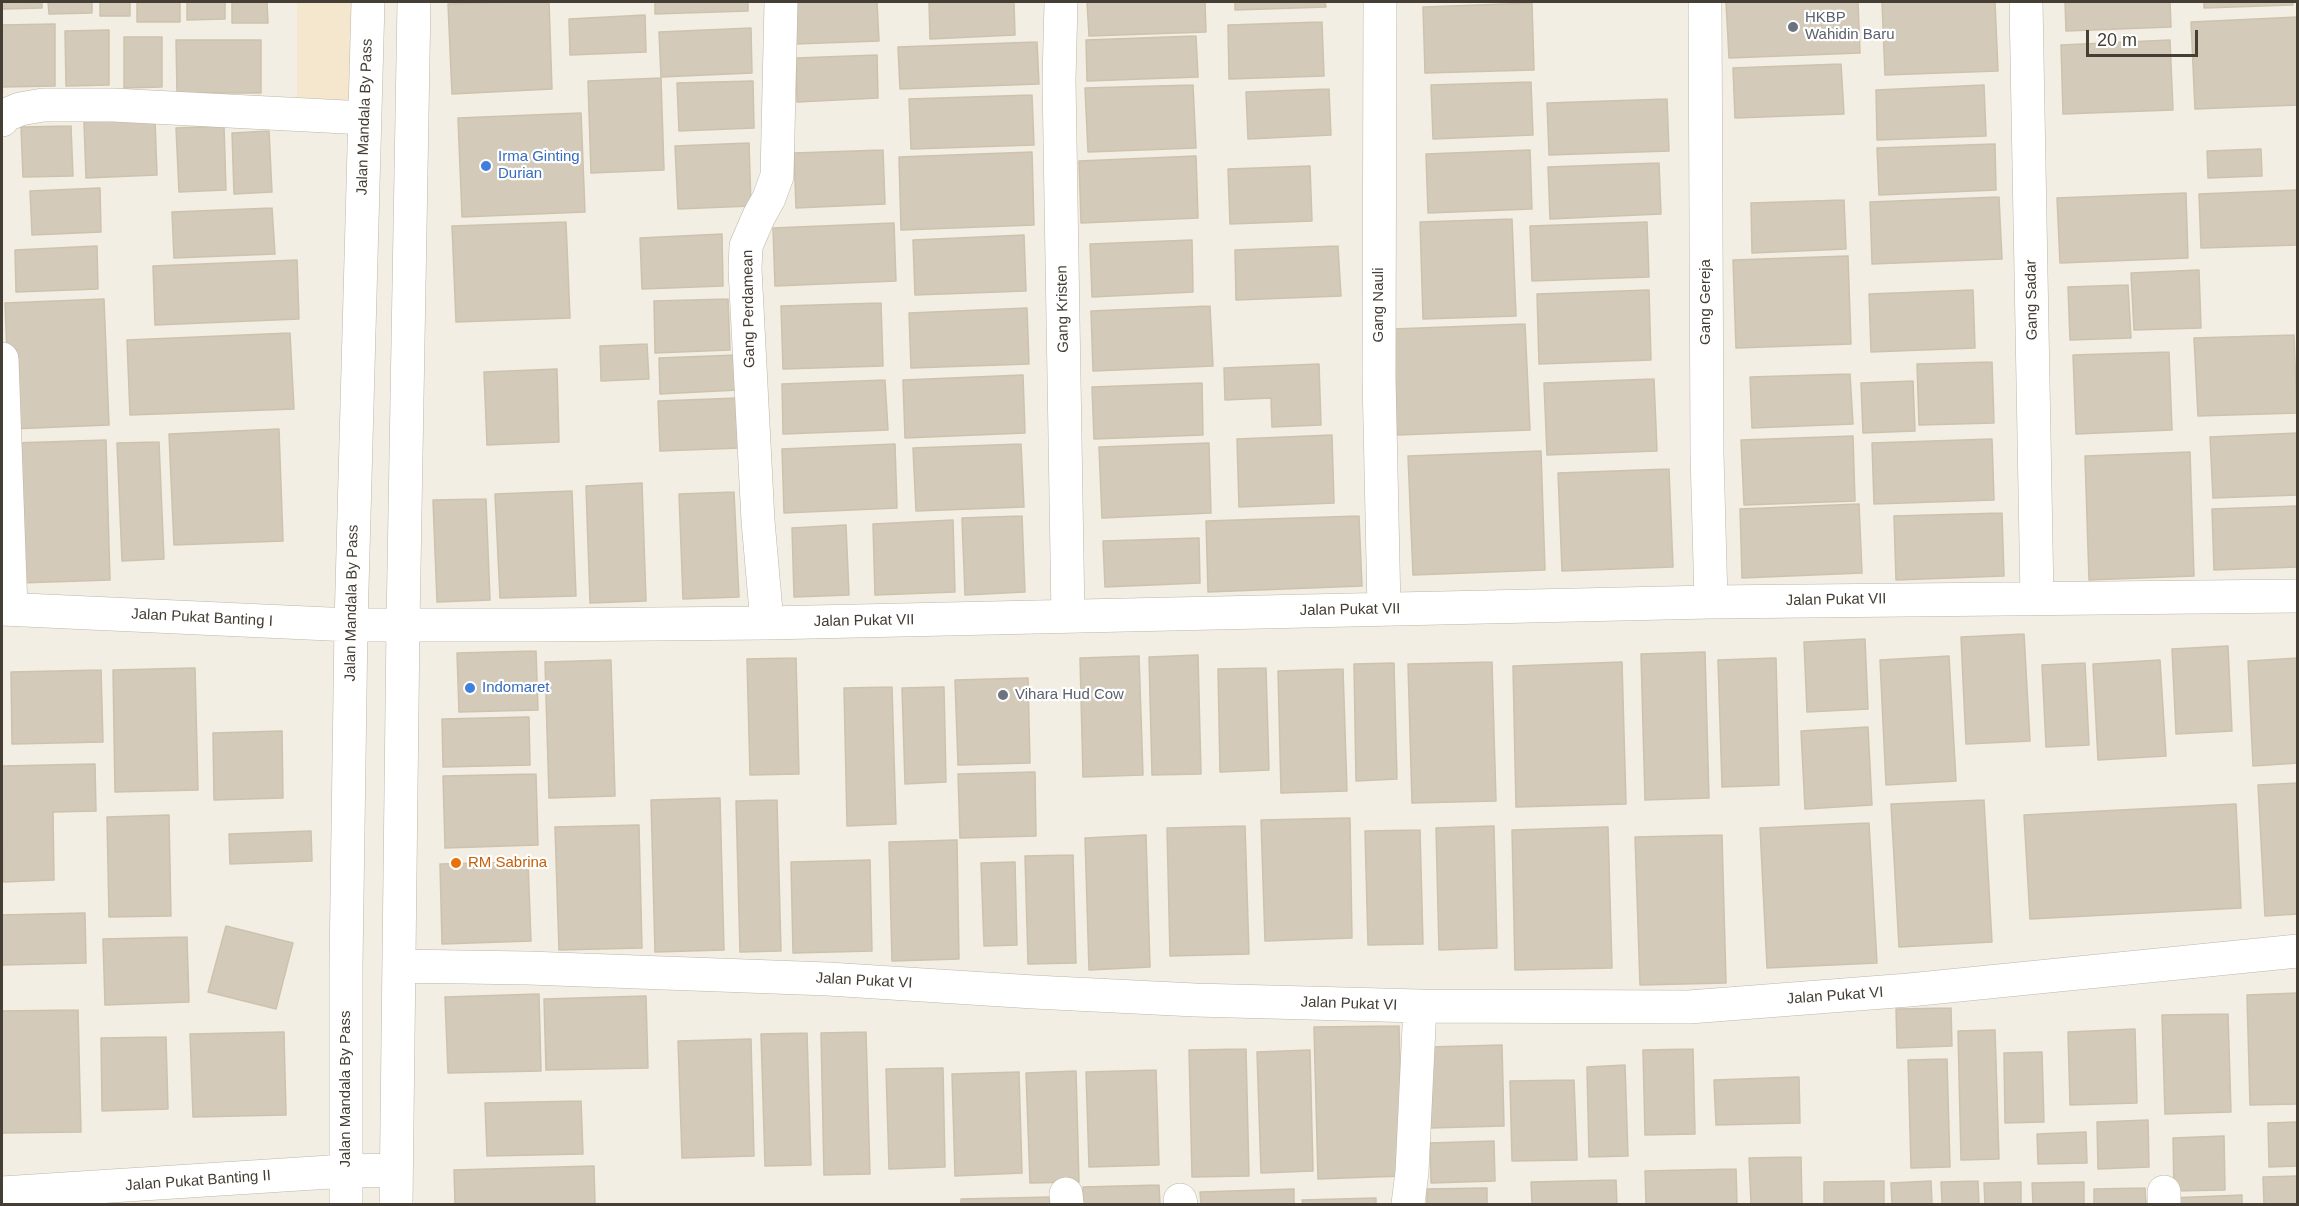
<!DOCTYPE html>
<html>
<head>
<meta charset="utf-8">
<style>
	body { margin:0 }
	#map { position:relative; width:2299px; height:1206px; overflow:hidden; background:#f2eee3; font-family:Helvetica,sans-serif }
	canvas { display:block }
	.frame { position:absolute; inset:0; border:3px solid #443e34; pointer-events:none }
	.scale { position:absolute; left:2086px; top:30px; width:112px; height:27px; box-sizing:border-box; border:3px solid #443e34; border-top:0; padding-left:8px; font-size:18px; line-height:21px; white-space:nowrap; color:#443e34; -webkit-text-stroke:4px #fff; paint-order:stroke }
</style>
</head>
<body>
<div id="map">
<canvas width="2299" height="1206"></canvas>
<div class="frame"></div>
<div class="scale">20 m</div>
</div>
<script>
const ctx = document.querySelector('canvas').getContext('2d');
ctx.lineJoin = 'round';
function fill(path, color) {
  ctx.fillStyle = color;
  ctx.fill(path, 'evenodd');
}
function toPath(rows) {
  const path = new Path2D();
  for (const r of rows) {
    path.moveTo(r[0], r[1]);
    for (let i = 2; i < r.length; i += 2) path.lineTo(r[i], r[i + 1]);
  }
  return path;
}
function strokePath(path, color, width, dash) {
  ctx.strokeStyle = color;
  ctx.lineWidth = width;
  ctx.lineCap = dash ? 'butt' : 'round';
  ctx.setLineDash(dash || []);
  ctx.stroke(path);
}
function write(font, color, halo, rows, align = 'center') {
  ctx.font = font + ' Helvetica,sans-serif';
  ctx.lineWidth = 4.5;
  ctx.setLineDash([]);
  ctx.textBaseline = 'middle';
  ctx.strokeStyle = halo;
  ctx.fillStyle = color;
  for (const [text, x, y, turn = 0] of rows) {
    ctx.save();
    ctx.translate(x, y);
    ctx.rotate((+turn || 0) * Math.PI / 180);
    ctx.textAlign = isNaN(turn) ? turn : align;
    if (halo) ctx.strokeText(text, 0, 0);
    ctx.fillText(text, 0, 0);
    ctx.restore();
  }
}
fill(toPath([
	[297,2,363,2,364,108,297,108]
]), '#f5e6ce');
const building = toPath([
	[2,2,42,2,42,8,2,9,2,2],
	[48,2,92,2,92,13,49,14,48,2],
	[100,2,130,2,130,16,100,16,100,2],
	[137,2,180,2,180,22,137,22,137,2],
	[187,2,225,2,225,19,187,20,187,2],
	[232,2,267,2,268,23,232,23,232,2],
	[507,2,549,2,552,89,452,94,448,4,507,2],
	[655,2,748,2,748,11,655,14,655,2],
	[794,2,877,2,879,41,795,44,794,2],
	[929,2,1014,2,1015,35,930,39,929,2],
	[1087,2,1205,2,1206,32,1089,36,1087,2],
	[1235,2,1325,2,1326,7,1235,10,1235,2],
	[1726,2,1858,2,1860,53,1729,58,1726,2],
	[1882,2,1995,2,1998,71,1885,75,1882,2],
	[2065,2,2170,2,2171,27,2066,31,2065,2],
	[2204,2,2293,2,2293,5,2204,8,2204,2],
	[1532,3,1534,70,1425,73,1423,7,1532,3],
	[645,15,646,52,570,55,569,19,645,15],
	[2298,17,2298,105,2195,109,2191,22,2298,17],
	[1322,22,1324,76,1229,79,1228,25,1322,22],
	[55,24,55,86,2,87,2,25,55,24],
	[751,28,752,73,661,77,659,32,751,28],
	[109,30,109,85,66,86,65,31,109,30],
	[1196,36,1198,77,1087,81,1086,40,1196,36],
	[124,37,162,37,162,87,124,88,124,37],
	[176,40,261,40,261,93,177,93,176,40],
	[2170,40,2173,110,2063,114,2061,45,2170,40],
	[1037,42,1039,84,900,89,898,47,1037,42],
	[877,55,878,98,797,102,796,58,877,55],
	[1841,64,1844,114,1735,118,1733,68,1841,64],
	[661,78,664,170,591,173,588,81,661,78],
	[753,81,754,128,679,131,677,83,753,81],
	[1531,82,1533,135,1433,139,1431,85,1531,82],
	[1193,85,1196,148,1088,152,1085,88,1193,85],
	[1984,85,1986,136,1877,140,1876,90,1984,85],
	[1329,89,1331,135,1248,139,1246,92,1329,89],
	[1032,95,1034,145,911,149,909,99,1032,95],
	[1667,99,1669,151,1549,155,1547,103,1667,99],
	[581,113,585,212,462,217,458,118,581,113],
	[155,119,157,175,86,178,84,122,155,119],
	[71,126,73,176,23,177,21,127,71,126],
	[224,126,226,190,179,192,176,128,224,126],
	[269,131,272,192,234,194,232,133,269,131],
	[749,143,751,206,678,209,675,146,749,143],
	[1995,144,1996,190,1879,195,1877,148,1995,144],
	[2261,149,2262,176,2208,178,2207,151,2261,149],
	[883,150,885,204,796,208,794,153,883,150],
	[1530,150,1532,209,1428,213,1426,154,1530,150],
	[1032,152,1034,225,901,230,899,157,1032,152],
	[1196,156,1198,218,1081,223,1079,161,1196,156],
	[1659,163,1661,214,1550,219,1548,167,1659,163],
	[1310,166,1312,221,1230,224,1228,169,1310,166],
	[100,188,101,232,32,235,30,191,100,188],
	[2298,190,2298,245,2201,248,2199,194,2298,190],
	[2186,193,2188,258,2060,263,2057,198,2186,193],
	[1999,197,2002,259,1872,264,1870,202,1999,197],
	[1844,200,1846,249,1752,253,1751,203,1844,200],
	[272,208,275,254,174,258,172,212,272,208],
	[1512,219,1516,316,1423,319,1420,222,1512,219],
	[566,222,570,318,456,322,452,226,566,222],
	[1647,222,1649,277,1532,281,1530,226,1647,222],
	[894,223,896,281,775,286,773,228,894,223],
	[722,234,723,286,642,289,640,238,722,234],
	[1024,235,1026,291,915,295,913,240,1024,235],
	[1192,240,1193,292,1092,297,1090,244,1192,240],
	[97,246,98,289,16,292,15,250,97,246],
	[1338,246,1341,296,1236,300,1235,250,1338,246],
	[1848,256,1851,344,1736,348,1733,260,1848,256],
	[297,260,299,319,155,325,153,266,297,260],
	[2199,270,2201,328,2134,330,2131,273,2199,270],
	[2128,285,2131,338,2070,340,2068,287,2128,285],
	[1649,290,1651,360,1539,364,1537,294,1649,290],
	[1973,290,1975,348,1871,352,1869,294,1973,290],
	[104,299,109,425,10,429,5,303,104,299],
	[728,299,730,350,655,353,654,301,728,299],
	[881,303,883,366,783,369,781,306,881,303],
	[1210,306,1213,366,1093,371,1091,311,1210,306],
	[1027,308,1029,364,911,368,909,313,1027,308],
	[1525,324,1530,430,1397,435,1393,329,1525,324],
	[290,333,294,409,130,415,127,340,290,333],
	[2294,335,2297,413,2198,416,2194,338,2294,335],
	[647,344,649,379,601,381,600,346,647,344],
	[2169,352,2172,430,2076,434,2073,355,2169,352],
	[737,355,738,390,660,394,659,358,737,355],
	[1992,362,1994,423,1919,425,1917,364,1992,362],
	[1319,364,1321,425,1272,427,1271,398,1225,400,1224,368,1319,364],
	[557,369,559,442,487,445,484,372,557,369],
	[1850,374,1853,424,1752,428,1750,377,1850,374],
	[1023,375,1025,433,905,438,903,380,1023,375],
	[1654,379,1657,451,1547,455,1544,383,1654,379],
	[885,380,888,430,783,434,782,384,885,380],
	[1913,381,1915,431,1863,433,1861,383,1913,381],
	[1202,383,1203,435,1094,439,1092,387,1202,383],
	[739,398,740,448,660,451,658,401,739,398],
	[279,429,283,541,174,545,169,434,279,429],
	[2298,433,2298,495,2213,498,2210,437,2298,433],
	[1332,435,1334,503,1239,507,1237,439,1332,435],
	[1853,436,1855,501,1744,505,1741,440,1853,436],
	[1992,439,1994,500,1874,504,1872,443,1992,439],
	[106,440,110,580,19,583,14,443,106,440],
	[159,442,164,559,122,561,117,443,159,442],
	[1209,443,1211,513,1102,518,1099,447,1209,443],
	[895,444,897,508,784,513,782,449,895,444],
	[1021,444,1024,507,916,511,913,448,1021,444],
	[1541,451,1545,570,1413,575,1408,456,1541,451],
	[2190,452,2194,576,2089,580,2085,456,2190,452],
	[1669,469,1673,567,1562,571,1558,473,1669,469],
	[642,483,646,601,590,603,586,486,642,483],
	[572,491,576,596,500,598,495,494,572,491],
	[734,492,739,597,683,599,679,494,734,492],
	[486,499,490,600,437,602,433,500,486,499],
	[1859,504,1862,573,1742,578,1740,509,1859,504],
	[2298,506,2298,567,2214,570,2212,509,2298,506],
	[2002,513,2004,576,1896,580,1894,516,2002,513],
	[1022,516,1025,592,965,595,962,518,1022,516],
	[1359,516,1362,586,1208,592,1206,521,1359,516],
	[953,520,955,592,875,595,873,524,953,520],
	[846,525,849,595,794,597,792,528,846,525],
	[1199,538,1200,583,1105,587,1103,541,1199,538],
	[2024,634,2030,741,1966,744,1961,637,2024,634],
	[1865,639,1868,709,1807,712,1804,642,1865,639],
	[2228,646,2232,731,2176,734,2172,649,2228,646],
	[536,651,538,710,459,712,457,653,536,651],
	[1705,652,1709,798,1645,800,1641,654,1705,652],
	[1198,655,1201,774,1152,775,1149,657,1198,655],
	[1139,656,1143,775,1083,777,1080,658,1139,656],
	[1949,656,1956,781,1886,785,1880,660,1949,656],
	[796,658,799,774,750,775,747,659,796,658],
	[1776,658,1779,785,1722,787,1718,660,1776,658],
	[2298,658,2298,763,2253,766,2248,661,2298,658],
	[611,660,615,796,549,798,545,662,611,660],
	[2160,660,2166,756,2098,760,2093,664,2160,660],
	[1492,662,1496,801,1412,803,1408,664,1492,662],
	[1622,662,1626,804,1516,807,1513,666,1622,662],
	[1394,663,1397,779,1356,781,1354,664,1394,663],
	[2085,663,2089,745,2046,747,2042,665,2085,663],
	[195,668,198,790,115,792,113,670,195,668],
	[1266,668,1269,770,1220,772,1218,669,1266,668],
	[1343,669,1347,791,1281,793,1278,671,1343,669],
	[101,670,103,742,12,744,11,672,101,670],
	[1028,678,1030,763,958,765,955,680,1028,678],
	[892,687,896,824,847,826,844,688,892,687],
	[944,687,946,782,905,784,902,688,944,687],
	[529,717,530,765,443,767,442,719,529,717],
	[1868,727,1872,805,1805,809,1801,731,1868,727],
	[282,731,283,798,214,800,213,733,282,731],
	[95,764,96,811,53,812,54,880,3,882,2,766,95,764],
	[1035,772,1036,836,960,838,958,774,1035,772],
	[536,774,538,845,445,848,443,776,536,774],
	[2298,783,2298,914,2265,916,2258,785,2298,783],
	[720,798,724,950,655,952,651,800,720,798],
	[777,800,781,951,740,952,736,801,777,800],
	[1984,800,1992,942,1899,947,1891,804,1984,800],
	[2236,804,2241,908,2030,919,2024,815,2236,804],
	[169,815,171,916,109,917,107,817,169,815],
	[1350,818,1352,938,1265,941,1261,820,1350,818],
	[1869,823,1877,963,1767,968,1760,828,1869,823],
	[639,825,642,948,559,950,555,827,639,825],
	[1245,826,1249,954,1170,956,1167,828,1245,826],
	[1494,826,1497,948,1439,950,1436,828,1494,826],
	[1608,827,1612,968,1515,970,1512,830,1608,827],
	[1420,830,1423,944,1368,945,1365,831,1420,830],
	[311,831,312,861,230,864,229,834,311,831],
	[1146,835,1150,967,1089,970,1085,838,1146,835],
	[1722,835,1726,983,1640,985,1635,837,1722,835],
	[957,840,959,959,892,961,889,842,957,840],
	[1073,855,1076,963,1028,964,1025,856,1073,855],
	[870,860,872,951,793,953,791,862,870,860],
	[528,862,531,941,442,944,440,864,528,862],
	[1015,862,1017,945,984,946,981,863,1015,862],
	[85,913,86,963,2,965,2,915,85,913],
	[226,926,293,943,276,1009,208,992,226,926],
	[187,937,189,1002,105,1005,103,939,187,937],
	[2298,993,2298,1104,2250,1105,2247,995,2298,993],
	[539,994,541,1071,448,1073,445,997,539,994],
	[646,996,648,1068,546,1070,544,999,646,996],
	[1951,1008,1952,1046,1897,1048,1896,1009,1951,1008],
	[78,1010,81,1132,2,1133,2,1011,78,1010],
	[2228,1014,2231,1112,2165,1114,2162,1015,2228,1014],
	[1399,1026,1403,1176,1318,1179,1314,1027,1399,1026],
	[2135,1029,2137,1103,2070,1105,2068,1032,2135,1029],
	[1995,1030,1999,1159,1961,1160,1958,1031,1995,1030],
	[284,1032,286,1115,193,1117,190,1034,284,1032],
	[866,1032,870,1174,824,1175,821,1033,866,1032],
	[807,1033,811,1165,765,1166,761,1034,807,1033],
	[166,1037,168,1109,102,1111,101,1038,166,1037],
	[751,1039,754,1156,682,1158,678,1041,751,1039],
	[1502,1045,1504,1126,1430,1128,1428,1047,1502,1045],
	[1246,1049,1249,1176,1192,1177,1189,1050,1246,1049],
	[1693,1049,1695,1134,1645,1135,1643,1050,1693,1049],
	[1310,1050,1313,1171,1261,1173,1257,1052,1310,1050],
	[2042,1052,2044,1122,2005,1123,2004,1053,2042,1052],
	[1947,1059,1950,1167,1911,1168,1908,1060,1947,1059],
	[1625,1065,1628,1156,1589,1157,1587,1067,1625,1065],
	[943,1068,945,1167,889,1169,886,1069,943,1068],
	[1156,1070,1159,1165,1089,1167,1086,1072,1156,1070],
	[1076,1071,1079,1182,1030,1183,1026,1073,1076,1071],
	[1019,1072,1022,1173,955,1176,952,1074,1019,1072],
	[1799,1077,1800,1123,1716,1125,1714,1080,1799,1077],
	[1574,1080,1577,1160,1512,1161,1510,1081,1574,1080],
	[581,1101,583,1154,487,1156,485,1103,581,1101],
	[2148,1120,2149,1167,2098,1169,2097,1122,2148,1120],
	[2298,1122,2298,1166,2269,1167,2268,1123,2298,1122],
	[2086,1132,2087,1163,2038,1164,2037,1134,2086,1132],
	[2224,1136,2225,1190,2174,1191,2173,1138,2224,1136],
	[1494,1141,1495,1181,1431,1183,1430,1143,1494,1141],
	[1801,1157,1802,1204,1751,1204,1749,1158,1801,1157],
	[594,1166,595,1204,455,1204,454,1170,594,1166],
	[1736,1169,1737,1204,1646,1204,1645,1171,1736,1169],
	[2298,1176,2298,1204,2264,1204,2263,1177,2298,1176],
	[1616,1180,1617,1204,1532,1204,1531,1182,1616,1180],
	[1884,1181,1884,1204,1824,1204,1824,1182,1884,1181],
	[1931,1181,1932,1204,1892,1204,1891,1183,1931,1181],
	[1978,1181,1979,1204,1942,1204,1941,1182,1978,1181],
	[2021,1182,2021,1204,1985,1204,1984,1183,2021,1182],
	[2084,1182,2084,1204,2033,1204,2032,1183,2084,1182],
	[1159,1185,1160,1204,1083,1204,1083,1187,1159,1185],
	[1487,1188,1487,1204,1427,1204,1427,1189,1487,1188],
	[2145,1188,2146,1204,2094,1204,2094,1189,2145,1188],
	[1294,1189,1294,1204,1201,1204,1200,1192,1294,1189],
	[2242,1195,2242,1204,2171,1204,2171,1198,2242,1195],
	[1051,1197,1051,1204,961,1204,961,1199,1051,1197],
	[1376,1198,1376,1204,1303,1204,1302,1200,1376,1198]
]);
fill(building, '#d3cab9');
strokePath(building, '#cec2ac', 1.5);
const minor = toPath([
	[1061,2,1059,81,1068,616],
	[1380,2,1379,377,1384,609],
	[1705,2,1707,454,1711,602],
	[2026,2,2037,598],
	[2,120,6,115,20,109,43,105,113,105,365,118],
	[2,359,11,609],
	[2,609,351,625,540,625,767,623,1711,602,2298,596],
	[767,623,758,521,745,269,746,246,759,216,769,198,777,176,781,2],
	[399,966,528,968,828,979,1034,992,1195,1000,1420,1006,1689,1007,1909,990,2298,951],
	[2164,1192,2164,1204],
	[2,1193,346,1171,395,1170],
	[1066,1194,1067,1204],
	[1180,1200,1181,1204],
	[346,1204,346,965,351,625,368,2],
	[396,1204,403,625,414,2],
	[1408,1204,1412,1172,1420,1006]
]);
strokePath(minor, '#bdb6a6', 34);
strokePath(minor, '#fff', 33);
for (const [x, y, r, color] of [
	[1793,27,6,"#6b7280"],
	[486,166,6,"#3f7fe0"],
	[470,688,6,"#3f7fe0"],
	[1003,695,6,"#6b7280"],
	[456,863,6,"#e8710a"]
]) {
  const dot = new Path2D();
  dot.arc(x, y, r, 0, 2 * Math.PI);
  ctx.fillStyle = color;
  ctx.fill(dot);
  strokePath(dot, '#fff', 2);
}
write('15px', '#5b616d', '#fff', [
	["HKBP",1805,18],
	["Wahidin Baru",1805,35],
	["Vihara Hud Cow",1015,695]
], 'left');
write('15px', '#443e34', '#fff', [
	["Jalan Mandala By Pass",365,117,-88],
	["Gang Sadar",2032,300,-91],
	["Gang Gereja",1706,302,-90],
	["Gang Nauli",1379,305,-90],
	["Gang Perdamean",749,309,-91],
	["Gang Kristen",1063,309,-91],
	["Jalan Pukat VII",1836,600,-1],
	["Jalan Mandala By Pass",352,603,-89],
	["Jalan Pukat VII",1350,610,-1],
	["Jalan Pukat Banting I",202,618,3],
	["Jalan Pukat VII",864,621,-1],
	["Jalan Pukat VI",864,981,3],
	["Jalan Pukat VI",1835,996,-4],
	["Jalan Pukat VI",1349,1004,2],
	["Jalan Mandala By Pass",346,1089,-90],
	["Jalan Pukat Banting II",198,1181,-4]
]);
write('15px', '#366cbe', '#fff', [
	["Irma Ginting",498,157],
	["Durian",498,174],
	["Indomaret",482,688]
], 'left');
write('15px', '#c56008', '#fff', [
	["RM Sabrina",468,863]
], 'left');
</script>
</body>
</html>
